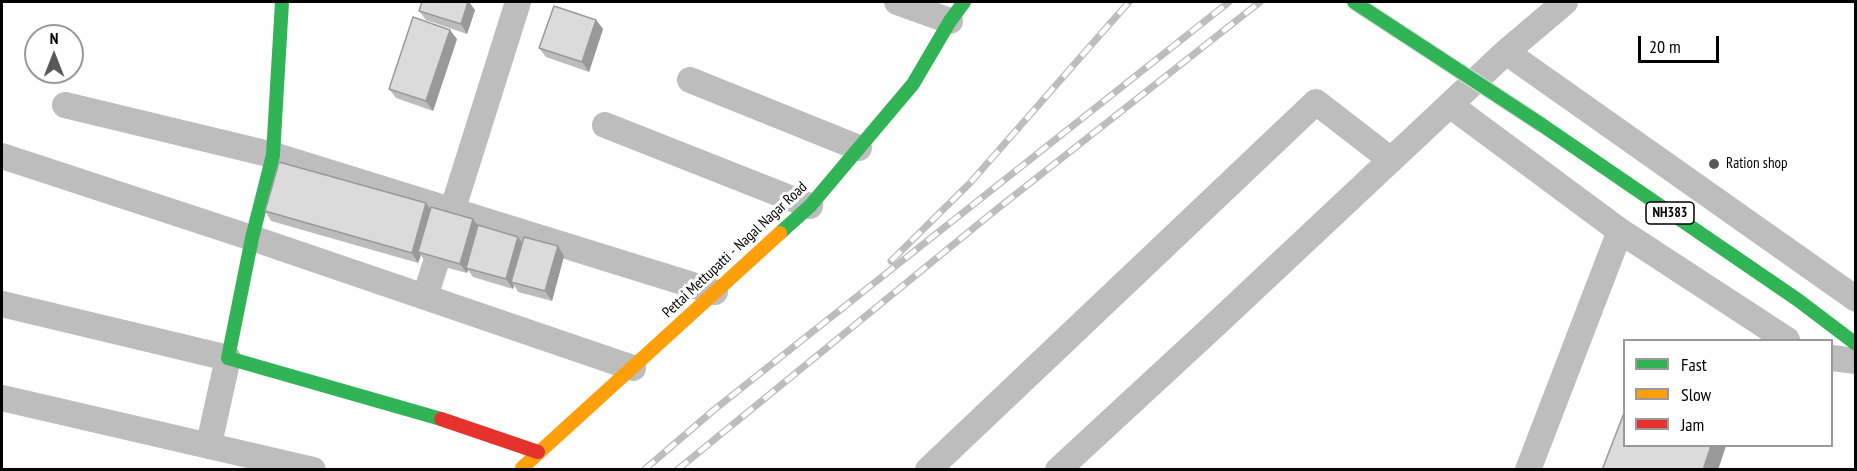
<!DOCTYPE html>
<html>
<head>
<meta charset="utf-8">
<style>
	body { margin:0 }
	#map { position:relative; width:1857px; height:471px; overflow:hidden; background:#fff; font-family:"PT Sans Narrow",sans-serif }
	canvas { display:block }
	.frame { position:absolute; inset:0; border:3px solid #000; pointer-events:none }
	.legend { position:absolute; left:1623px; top:339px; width:210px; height:108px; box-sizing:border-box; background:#fff; border:2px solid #999; margin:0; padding:8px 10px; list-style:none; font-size:18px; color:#000 }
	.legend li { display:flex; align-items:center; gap:12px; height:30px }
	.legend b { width:30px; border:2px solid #999 }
	.north { position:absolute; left:24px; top:24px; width:60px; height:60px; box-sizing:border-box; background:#fff; border:2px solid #999; border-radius:50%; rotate:0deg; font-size:16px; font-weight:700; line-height:24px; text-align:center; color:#000 }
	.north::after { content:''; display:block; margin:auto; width:21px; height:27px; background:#595959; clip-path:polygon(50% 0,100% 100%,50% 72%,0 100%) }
	.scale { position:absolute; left:1638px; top:36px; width:81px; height:27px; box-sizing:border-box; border:3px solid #000; border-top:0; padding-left:8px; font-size:18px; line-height:21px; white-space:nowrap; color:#000; -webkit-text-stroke:4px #fff; paint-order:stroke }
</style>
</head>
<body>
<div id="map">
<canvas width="1857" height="471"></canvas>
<div class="frame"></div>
<ul class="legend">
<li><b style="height:8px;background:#30b455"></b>Fast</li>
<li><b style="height:8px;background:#ff9f0a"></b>Slow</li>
<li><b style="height:8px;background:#e5322d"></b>Jam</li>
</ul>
<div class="north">N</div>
<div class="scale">20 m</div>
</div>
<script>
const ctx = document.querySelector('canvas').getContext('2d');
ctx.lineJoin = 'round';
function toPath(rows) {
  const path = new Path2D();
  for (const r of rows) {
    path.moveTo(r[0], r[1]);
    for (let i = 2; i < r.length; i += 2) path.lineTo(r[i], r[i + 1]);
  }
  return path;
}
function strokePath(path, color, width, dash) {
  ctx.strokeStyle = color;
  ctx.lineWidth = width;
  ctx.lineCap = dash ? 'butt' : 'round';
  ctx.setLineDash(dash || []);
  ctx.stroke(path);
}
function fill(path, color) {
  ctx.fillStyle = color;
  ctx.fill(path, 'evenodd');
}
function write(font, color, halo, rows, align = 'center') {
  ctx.font = font + ' "PT Sans Narrow",sans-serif';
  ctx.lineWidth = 6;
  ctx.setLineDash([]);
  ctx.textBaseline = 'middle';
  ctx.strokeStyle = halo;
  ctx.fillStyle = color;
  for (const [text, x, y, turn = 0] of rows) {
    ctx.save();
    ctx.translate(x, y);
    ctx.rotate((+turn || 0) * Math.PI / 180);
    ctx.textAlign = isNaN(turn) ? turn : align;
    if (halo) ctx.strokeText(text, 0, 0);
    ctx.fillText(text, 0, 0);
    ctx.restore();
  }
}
strokePath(toPath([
	[897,2,950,21],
	[1565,2,1506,52,1856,299],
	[690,80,859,148],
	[65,105,273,155,715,292],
	[1450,105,1620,231,1787,340],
	[605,125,810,206],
	[2,156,252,238,633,368],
	[425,297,518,2],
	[2,304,228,358,209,444],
	[1832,358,1856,361],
	[2,398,313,470],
	[928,470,1316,102,1391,160],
	[1058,470,1215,325,1506,52],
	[1528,470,1620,231]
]), '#bdbdbd', 26);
strokePath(toPath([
	[282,2,273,155,252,238,228,358,441,419],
	[1542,125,1798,300,1856,344],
	[780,233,810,206,913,84,950,21,964,2]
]), '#30b455', 14);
strokePath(toPath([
	[522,468,780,233]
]), '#ff9f0a', 14);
strokePath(toPath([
	[441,419,538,452]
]), '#e5322d', 14);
const rail = toPath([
	[891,261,970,183,1129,2],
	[644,470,715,409,1229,2],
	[677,470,992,213,1260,2]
]);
strokePath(rail, '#bdbdbd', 7);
strokePath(rail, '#fff', 4.5, [14]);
const fastBridge = toPath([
	[1354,2,1542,125]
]);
strokePath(fastBridge, '#dbdbdb', 16, []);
strokePath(fastBridge, '#30b455', 14);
fill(toPath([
	[422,2,469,2,475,10,467,34,426,20,419,11],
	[596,20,603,29,589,72,546,57,539,48],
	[457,39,433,111,396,98,389,89],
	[426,203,430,209,478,226,518,237,522,243,564,256,552,301,518,292,514,285,513,289,473,277,468,270,467,273,425,262,421,255,418,263,271,221,265,211]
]), '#bcbcbc');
fill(toPath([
	[468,2,469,2,475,10,467,34,461,24],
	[596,20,603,29,589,72,582,62],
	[450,30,457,39,433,111,426,101],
	[426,203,433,213,418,252,421,255,418,263,412,253],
	[473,219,480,228,466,268,468,270,467,273,460,264],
	[518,237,525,246,511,282,514,285,513,289,506,279],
	[558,246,564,256,552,301,545,291],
	[1711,446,1726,446,1718,470,1703,470]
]), '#999');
const building = toPath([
	[422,2,468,2,461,24,419,11,422,2],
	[554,6,596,20,582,62,539,48,554,6],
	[413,17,450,30,426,101,389,89,413,17],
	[279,162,426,203,412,253,265,211,279,162],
	[431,207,473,219,460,264,418,252,431,207],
	[478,225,518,237,506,279,466,268,478,225],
	[524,237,558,246,545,291,511,282,524,237],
	[1624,413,1624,446,1711,446,1703,470,1602,470,1624,413]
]);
fill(building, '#dbdbdb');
strokePath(building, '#999', 1.5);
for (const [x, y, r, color] of [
	[1714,164,6,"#595959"]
]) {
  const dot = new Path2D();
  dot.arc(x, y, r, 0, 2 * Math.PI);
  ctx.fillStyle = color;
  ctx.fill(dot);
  strokePath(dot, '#fff', 2);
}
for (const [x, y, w] of [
	[1670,213,48]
]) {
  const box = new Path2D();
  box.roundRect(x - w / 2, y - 11, w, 22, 4.5);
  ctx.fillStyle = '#fff';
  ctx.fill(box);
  strokePath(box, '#000', 1.5);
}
write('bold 14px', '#000', null, [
	["NH383",1670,213]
]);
write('15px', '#000', '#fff', [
	["Ration shop",1726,164]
], 'left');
write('15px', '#000', '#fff', [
	["Pettai Mettupatti - Nagal Nagar Road",735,250,-43]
]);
</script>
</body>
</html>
